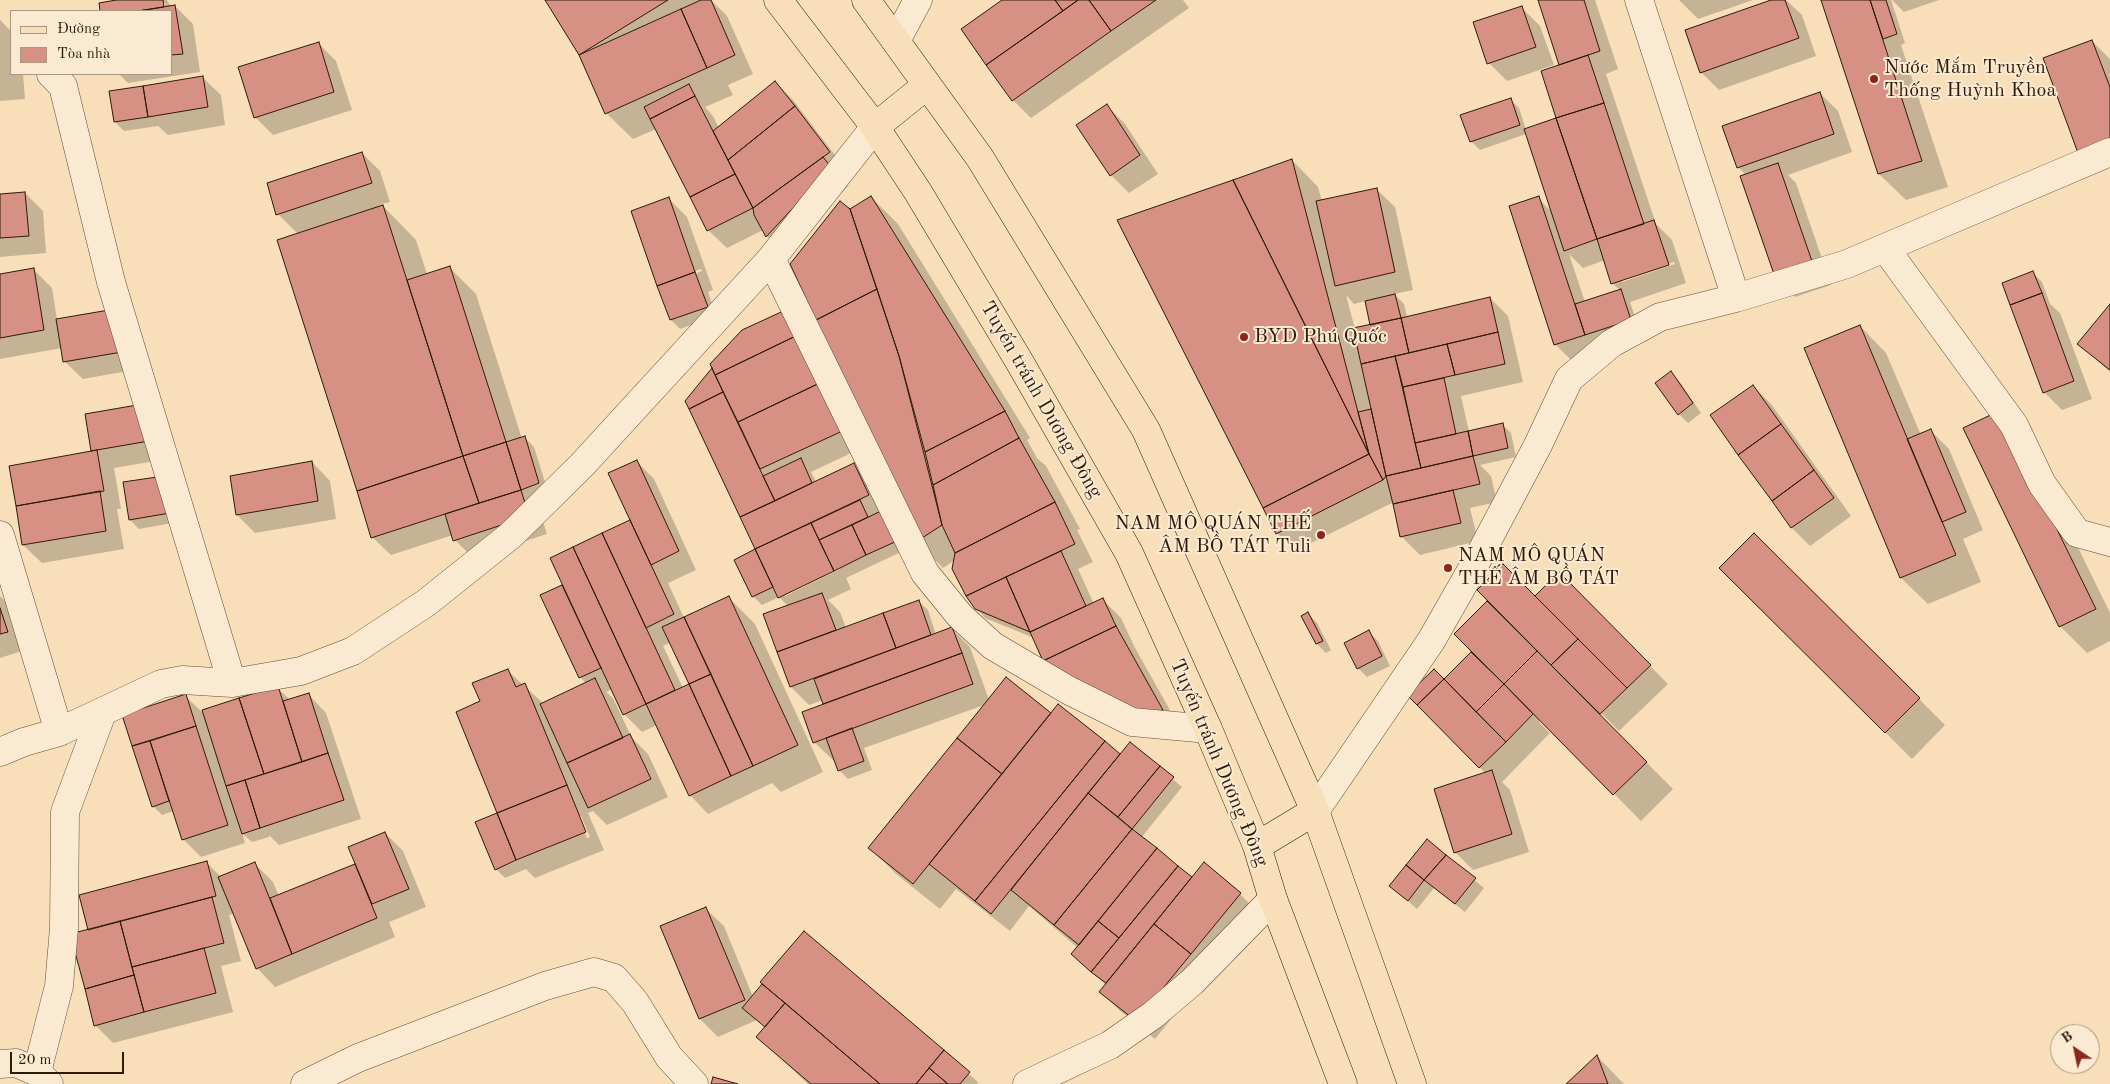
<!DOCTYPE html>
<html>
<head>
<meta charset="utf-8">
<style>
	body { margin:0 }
	#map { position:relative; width:2110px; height:1084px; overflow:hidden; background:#f8dfb9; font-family:"Old Standard TT",serif }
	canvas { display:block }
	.legend { position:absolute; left:10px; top:10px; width:162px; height:65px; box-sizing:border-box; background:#faead2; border:1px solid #a99782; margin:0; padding:6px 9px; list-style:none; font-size:15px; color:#2f1a09 }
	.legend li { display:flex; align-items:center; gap:10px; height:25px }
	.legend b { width:25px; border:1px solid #a99782 }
	.north { position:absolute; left:2050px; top:1024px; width:50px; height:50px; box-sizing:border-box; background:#faead2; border:1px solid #a99782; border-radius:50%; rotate:326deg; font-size:14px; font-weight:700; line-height:20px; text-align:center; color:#2f1a09 }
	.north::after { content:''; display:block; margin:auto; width:18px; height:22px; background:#8f2418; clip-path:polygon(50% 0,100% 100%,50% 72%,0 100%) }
	.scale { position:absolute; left:10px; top:1052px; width:114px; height:22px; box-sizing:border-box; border:2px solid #2f1a09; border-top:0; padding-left:6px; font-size:15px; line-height:18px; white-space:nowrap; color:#2f1a09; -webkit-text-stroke:4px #faead2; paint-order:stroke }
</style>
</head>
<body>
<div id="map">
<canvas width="2110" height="1084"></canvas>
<ul class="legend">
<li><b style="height:6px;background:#f8dfb9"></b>Đường</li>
<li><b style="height:14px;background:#d79084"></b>Tòa nhà</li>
</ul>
<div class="north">B</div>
<div class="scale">20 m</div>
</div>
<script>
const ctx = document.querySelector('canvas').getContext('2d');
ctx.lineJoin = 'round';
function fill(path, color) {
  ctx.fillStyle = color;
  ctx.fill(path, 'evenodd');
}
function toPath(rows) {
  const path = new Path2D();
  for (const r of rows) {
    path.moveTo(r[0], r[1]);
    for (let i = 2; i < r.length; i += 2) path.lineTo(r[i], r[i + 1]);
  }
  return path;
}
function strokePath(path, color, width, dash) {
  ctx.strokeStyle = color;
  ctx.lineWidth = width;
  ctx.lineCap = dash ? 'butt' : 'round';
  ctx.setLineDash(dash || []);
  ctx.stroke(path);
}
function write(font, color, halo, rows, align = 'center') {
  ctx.font = font + ' "Old Standard TT",serif';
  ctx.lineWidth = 4;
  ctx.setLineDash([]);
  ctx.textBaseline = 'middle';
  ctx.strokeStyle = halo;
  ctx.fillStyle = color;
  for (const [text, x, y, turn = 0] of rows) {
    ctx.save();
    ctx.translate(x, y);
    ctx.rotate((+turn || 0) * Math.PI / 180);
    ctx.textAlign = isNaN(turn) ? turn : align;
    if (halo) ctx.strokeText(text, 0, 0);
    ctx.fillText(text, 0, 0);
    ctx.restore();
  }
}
fill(toPath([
	[124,0,167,0,171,7,175,6,193,24,200,72,128,83,119,74,171,74,171,11,166,11,165,3,162,3,163,11,101,11,100,4],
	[547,0,711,0,727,16,753,74,728,85,733,95,705,107,713,116,719,128,775,82,793,100,847,171,841,176,848,186,785,254,767,236,763,230,727,248,708,230,656,129,633,139,606,113,580,54],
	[1004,0,1183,0,1189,8,1031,118,1013,100],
	[1539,0,1595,0,1618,69,1606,74,1656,224,1672,240,1686,283,1630,302,1639,329,1574,363,1555,344,1538,198,1552,212,1526,134,1480,150,1471,141,1510,99,1519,108,1526,130,1558,119,1561,66],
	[1569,254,1583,268,1605,260,1612,283,1620,290,1585,302],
	[1674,262,1675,264,1622,282,1622,279],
	[1679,0,1753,0,1698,19],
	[1775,0,1786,0,1802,15,1816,56,1719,90,1701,72],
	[1822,0,1891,0,1905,43,1901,45,1948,187,1906,200,1879,174],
	[1892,0,1939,0,1904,12],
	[1522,8,1540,26,1554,65,1507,81,1489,63],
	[0,20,11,31,11,74,23,74,25,99,0,101],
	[2092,41,2110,59,2110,166],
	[318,43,336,61,352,110,273,135,255,117],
	[202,77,221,95,225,125,168,135,158,126,124,131,115,122],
	[1820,93,1838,111,1852,152,1788,175,1796,183,1831,285,1795,297,1777,279,1746,175,1738,167],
	[1107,106,1125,124,1158,174,1129,193,1111,175],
	[362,153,380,171,390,202,381,204,416,240,427,274,449,267,476,294,522,439,525,438,534,447,548,492,535,497,547,534,473,558,455,540,453,535,391,555,372,537,298,234,278,214],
	[1292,160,1318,187,1322,201,1376,189,1395,207,1413,290,1394,294,1404,304,1407,317,1490,298,1508,316,1523,382,1461,396,1469,432,1502,424,1511,433,1516,457,1480,465,1491,476,1497,502,1470,508,1478,541,1420,555,1402,537,1394,502,1295,551,1277,533],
	[1346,295,1354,304,1366,301,1372,325,1355,329],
	[25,193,43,211,46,253,0,257,0,195],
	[871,197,898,224,1030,438,1027,440,1037,458,1046,466,1080,529,1077,530,1093,562,1078,569,1094,604,1103,600,1121,618,1134,646,1180,728,1034,638,985,618,967,596,954,569,955,560,943,568,917,542,850,210],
	[668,198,687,217,713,290,708,292,716,316,680,329,671,320,632,211],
	[701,269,702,271,667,284,667,281],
	[34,270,52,288,57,320,133,329,139,369,83,379,64,361,62,348,0,359,0,276],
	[2033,273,2042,282,2050,304,2060,313,2092,399,2062,410,2044,392],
	[2110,306,2110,372,2079,344],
	[1860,326,1886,353,1921,435,1931,431,1949,449,1983,530,1963,539,1981,582,1928,604,1901,578,1806,349],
	[743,331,866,446,811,472,816,482,853,465,872,483,905,550,846,578,851,589,828,600,840,612,846,628,919,602,928,610,936,635,952,629,970,647,989,700,1051,715,1104,742,1121,756,1131,744,1182,787,1141,838,1192,879,1240,894,1258,912,1155,1039,1119,1010,1101,992,1106,985,1081,963,1078,948,1029,906,1010,931,956,889,940,909,896,874,870,848,987,704,864,748,872,770,848,779,839,770,835,759,833,760,814,742,825,705,823,700,809,705,791,687,764,615,788,606,779,597,762,605,753,596,759,554,686,401],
	[839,567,840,569,785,596,785,593],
	[1671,373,1680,382,1701,413,1688,423,1679,414],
	[1753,386,1771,404,1851,516,1810,546,1792,528,1711,415],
	[143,406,167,459,114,468,121,509,117,509,124,549,42,563,23,545,92,452,86,415],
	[2025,439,2110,613,2110,641,2087,653,2060,626],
	[636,461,654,479,696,570,668,583,684,618,728,597,755,624,823,772,781,792,772,783,708,814,690,795,657,725,642,732,624,714,612,689,606,692,613,698,632,738,648,754,668,797,607,825,593,811,588,813,604,850,535,878,526,869,505,878,496,869,498,814,482,702,508,671,544,704,587,684,580,677,542,596,564,585,632,521],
	[671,642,691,685,683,688,663,646],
	[578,816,581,816,590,837,587,838],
	[312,462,330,481,336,519,255,533,237,515],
	[172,486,178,522,139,529,130,520],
	[1754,534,1945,725,1912,759,1721,568],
	[1559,574,1668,684,1619,731,1590,702,1588,704,1673,789,1641,821,1541,720,1539,722,1550,733,1502,782,1510,790,1529,852,1473,870,1455,852,1486,774,1409,695,1444,680,1473,652,1455,634,1489,601,1535,598],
	[0,596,11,607,25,650,0,658],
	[1308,614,1317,623,1331,650,1326,653,1317,644,1303,616],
	[1369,632,1378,641,1390,666,1367,677,1358,668],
	[277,687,290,700,308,694,326,713,361,819,279,845,269,835,269,837,252,842,242,833,245,843,201,857,183,839,174,811,162,815,153,806,133,746,185,696,202,712],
	[385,833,403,851,426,907,389,922,395,937,275,987,257,968,235,913,229,915,241,961,221,966,233,1012,113,1043,95,1025,89,931,206,862,221,877,255,864,273,882,279,896,357,865],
	[1427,841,1484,888,1465,912,1434,888,1417,909,1391,886],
	[705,908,724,926,753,997,769,989,804,933,978,1082,977,1084,808,1084,758,1037,766,1028,757,1020,718,1037,700,1019,662,927],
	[1597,1056,1624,1084,1568,1084]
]), '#0003');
const building = toPath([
	[116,0,163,0,164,7,138,11,100,11,99,3,116,0],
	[545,0,668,0,579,55,545,0],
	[701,0,711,0,735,55,707,68,681,9,701,0],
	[1002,0,1055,0,1063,11,986,65,961,29,1002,0],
	[1055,0,1078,0,1063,11,1055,0],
	[1078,0,1089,0,1111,31,1012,101,986,65,1078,0],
	[1089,0,1156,0,1111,31,1089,0],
	[1538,0,1584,0,1600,51,1559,65,1538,0],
	[1771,0,1785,0,1799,38,1700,73,1685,30,1771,0],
	[1821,0,1870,0,1922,161,1878,174,1821,0],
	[1870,0,1886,0,1897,34,1883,39,1870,0],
	[175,5,183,54,171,55,171,11,138,11,175,5],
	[1522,6,1536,47,1487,64,1473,22,1522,6],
	[681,9,707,68,605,114,579,55,681,9],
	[2092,40,2110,87,2110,141,2078,153,2043,58,2092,40],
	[319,42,334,92,254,118,238,67,319,42],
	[1588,55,1604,103,1556,118,1541,71,1588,55],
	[203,76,208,107,148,117,143,86,203,76],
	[775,81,795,106,728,160,713,131,775,81],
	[689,84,695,96,650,119,644,107,689,84],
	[143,86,148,117,114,122,109,91,143,86],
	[1820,92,1834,134,1737,168,1722,126,1820,92],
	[695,96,735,174,690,197,650,119,695,96],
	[1511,98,1520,125,1470,142,1460,115,1511,98],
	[1604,103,1644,224,1597,239,1556,118,1604,103],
	[1107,104,1140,155,1110,176,1076,125,1107,104],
	[795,106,830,152,753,208,728,160,795,106],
	[1556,118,1597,239,1564,251,1524,129,1556,118],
	[362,152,372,183,276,215,267,183,362,152],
	[823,157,831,167,766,237,754,215,753,208,823,157],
	[1292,159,1358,412,1369,454,1233,180,1292,159],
	[1778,163,1814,267,1776,280,1740,176,1778,163],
	[735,174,753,208,707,231,690,197,735,174],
	[1233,180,1369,454,1263,508,1117,220,1233,180],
	[1377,188,1395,272,1335,286,1316,201,1377,188],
	[25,192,29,236,0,238,0,194,25,192],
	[871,196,1005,411,925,452,899,356,850,209,871,196],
	[1539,196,1585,335,1554,345,1509,206,1539,196],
	[669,197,695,272,657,286,631,211,669,197],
	[840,201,850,209,877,289,816,320,790,264,840,201],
	[383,205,463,456,357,491,277,240,383,205],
	[1654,220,1669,265,1611,284,1597,239,1654,220],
	[450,266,506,442,463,456,407,280,450,266],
	[34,268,44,330,0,338,0,274,34,268],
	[2033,271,2042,293,2010,305,2002,283,2033,271],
	[695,272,708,307,670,320,657,286,695,272],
	[877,289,899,356,942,525,916,542,816,320,877,289],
	[1621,289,1631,320,1585,335,1575,304,1621,289],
	[2042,293,2074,381,2043,393,2010,305,2042,293],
	[1395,294,1401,318,1370,325,1365,301,1395,294],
	[1490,297,1498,332,1409,353,1401,318,1490,297],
	[2110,304,2110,370,2077,344,2110,304],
	[792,307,804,332,715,375,710,364,742,330,792,307],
	[115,309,122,352,63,362,56,319,115,309],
	[1401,318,1409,353,1361,364,1353,328,1401,318],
	[1860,325,1956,555,1900,578,1804,348,1860,325],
	[804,332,826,380,738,422,715,375,804,332],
	[1498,332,1505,364,1455,375,1447,344,1498,332],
	[1447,344,1455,375,1403,387,1395,356,1447,344],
	[1395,356,1421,468,1386,476,1361,364,1395,356],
	[712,368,723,392,689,409,685,401,712,368],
	[1671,371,1693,403,1678,415,1655,383,1671,371],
	[1444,378,1456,434,1415,443,1403,387,1444,378],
	[826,380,849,428,760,469,738,422,826,380],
	[1753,385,1781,424,1738,455,1710,415,1753,385],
	[723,392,775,501,740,517,689,409,723,392],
	[143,404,149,441,91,451,85,414,143,404],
	[1371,409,1386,476,1383,480,1369,454,1358,412,1371,409],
	[1005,411,1019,438,933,485,925,452,1005,411],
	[1999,411,2096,609,2059,627,1963,428,1999,411],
	[1503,423,1508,448,1473,456,1468,431,1503,423],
	[1781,424,1814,470,1772,501,1738,455,1781,424],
	[1931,429,1966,512,1942,522,1907,439,1931,429],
	[1468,431,1473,456,1421,468,1415,443,1468,431],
	[525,436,539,483,521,490,506,442,525,436],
	[1019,438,1055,502,955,553,942,525,933,485,1019,438],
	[506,442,521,490,479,503,463,456,506,442],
	[97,450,104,491,16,506,9,466,97,450],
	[1369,454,1383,480,1276,534,1263,508,1369,454],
	[463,456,479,503,371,538,357,491,463,456],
	[1473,456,1480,484,1393,504,1386,476,1473,456],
	[801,458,812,483,775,501,763,476,801,458],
	[637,460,679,551,651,565,608,473,637,460],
	[312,461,318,501,236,515,230,476,312,461],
	[854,463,869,495,755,549,740,517,854,463],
	[1814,470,1834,498,1791,528,1772,501,1814,470],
	[164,476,170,513,129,520,123,482,164,476],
	[521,490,529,516,453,541,445,514,521,490],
	[1453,490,1461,523,1400,537,1393,504,1453,490],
	[100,491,106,531,22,545,16,506,100,491],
	[860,500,868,517,819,540,811,523,860,500],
	[1055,502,1075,544,966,596,952,569,955,553,1055,502],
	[883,510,897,541,866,555,852,525,883,510],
	[630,520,674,614,646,628,602,533,630,520],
	[811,523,834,571,778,598,755,549,811,523],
	[852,525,866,555,834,571,819,540,852,525],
	[602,533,675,690,646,704,573,547,602,533],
	[1754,533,1920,698,1885,733,1719,568,1754,533],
	[573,547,646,704,623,715,550,558,573,547],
	[755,549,773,587,752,597,734,560,755,549],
	[1061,551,1086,606,1030,632,1006,577,1061,551],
	[1503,564,1578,639,1551,665,1477,590,1503,564],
	[1559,572,1651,665,1627,688,1535,596,1559,572],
	[1006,577,1030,632,975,609,966,596,1006,577],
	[562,585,601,668,579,678,540,595,562,585],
	[822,593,836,630,777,652,763,614,822,593],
	[729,596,798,745,753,766,684,617,729,596],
	[1103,598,1116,626,1043,661,1030,632,1103,598],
	[919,600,931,635,896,648,883,613,919,600],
	[1487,601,1537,651,1504,684,1454,634,1487,601],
	[0,608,8,632,0,634,0,608],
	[1308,612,1323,641,1316,644,1301,616,1308,612],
	[883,613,896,648,790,687,777,652,883,613],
	[684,617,711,674,689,684,662,627,684,617],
	[1116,626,1163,710,1139,713,1043,661,1116,626],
	[952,627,962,653,823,704,814,679,952,627],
	[1369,630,1382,656,1357,669,1344,643,1369,630],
	[1578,639,1627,688,1600,714,1551,665,1578,639],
	[1537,651,1647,762,1613,795,1504,684,1537,651],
	[1471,652,1504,684,1476,712,1444,679,1471,652],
	[962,653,973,684,813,743,802,712,962,653],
	[508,669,516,687,525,683,567,785,497,813,456,712,480,701,472,683,508,669],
	[1434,669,1444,679,1417,705,1407,695,1434,669],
	[711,674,753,766,731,776,689,684,711,674],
	[1006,677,1051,713,1002,774,957,738,1006,677],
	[595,678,623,738,567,763,540,704,595,678],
	[1444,679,1506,742,1479,768,1417,705,1444,679],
	[689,684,731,776,689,796,646,704,689,684],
	[1504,684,1533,714,1506,742,1476,712,1504,684],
	[278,686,302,762,264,774,239,698,278,686],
	[309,693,328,753,302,762,283,701,309,693],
	[186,694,196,726,132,746,122,715,186,694],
	[239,698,264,774,226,786,202,710,239,698],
	[1058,704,1105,741,975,901,929,864,1058,704],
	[196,726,228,825,182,840,150,741,196,726],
	[852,728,864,761,838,771,826,738,852,728],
	[630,734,651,779,588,808,567,763,630,734],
	[957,738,1002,774,913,884,868,848,957,738],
	[150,741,169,801,152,807,132,746,150,741],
	[1105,741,1120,754,991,914,975,901,1105,741],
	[1130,742,1160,766,1118,817,1088,793,1130,742],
	[328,753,344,800,260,828,245,780,328,753],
	[1160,766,1174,777,1132,829,1118,817,1160,766],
	[1492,770,1512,834,1454,853,1434,789,1492,770],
	[245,780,260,828,242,834,226,786,245,780],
	[567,785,586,832,516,860,497,813,567,785],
	[1088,793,1132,829,1054,925,1011,890,1088,793],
	[497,813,516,860,495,870,475,822,497,813],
	[1132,829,1157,848,1079,945,1054,925,1132,829],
	[385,832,409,889,372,904,348,847,385,832],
	[1427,839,1446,855,1424,880,1406,865,1427,839],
	[1157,848,1178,866,1119,938,1098,921,1157,848],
	[1446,855,1476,878,1455,904,1424,880,1446,855],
	[207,861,216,896,88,930,79,895,207,861],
	[255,862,292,954,256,969,218,877,255,862],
	[1204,862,1241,893,1191,954,1154,924,1204,862],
	[355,864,377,918,292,954,270,898,355,864],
	[1406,865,1424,880,1408,901,1389,886,1406,865],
	[1178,866,1192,877,1106,983,1091,972,1178,866],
	[212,897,224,943,132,967,120,921,212,897],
	[706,907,745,1000,699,1019,660,926,706,907],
	[120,921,134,975,85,989,70,934,120,921],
	[1098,921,1119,938,1091,972,1071,954,1098,921],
	[1154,924,1191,954,1136,1021,1099,992,1154,924],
	[804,931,944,1050,916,1084,880,1084,760,982,804,931],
	[204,948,216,993,144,1012,132,967,204,948],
	[134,975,144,1012,94,1026,85,989,134,975],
	[762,984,785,1003,765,1027,742,1008,762,984],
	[785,1003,880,1084,811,1084,756,1037,785,1003],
	[944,1050,970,1072,960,1084,948,1084,929,1068,944,1050],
	[1597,1055,1608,1084,1566,1084,1597,1055],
	[929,1068,948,1084,916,1084,929,1068],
	[713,1077,738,1084,711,1084,713,1077]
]);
fill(building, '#d79084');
strokePath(building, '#2f1a09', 1);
const minor = toPath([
	[1639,0,1736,298],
	[896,41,918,0],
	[51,74,63,86,111,282,232,683],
	[1885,248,2014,425,2042,484,2077,533,2110,542],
	[771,259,925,573,960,616,993,646,1068,690,1132,722,1208,729],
	[0,535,59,732],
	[0,752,24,742,59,732,161,684,182,680,232,683,301,671,353,651,426,603,511,535,582,465,771,259,875,127],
	[1315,811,1431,641,1476,562,1538,445,1569,379,1612,343,1660,317,1736,298,1847,264,2110,152],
	[0,1064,16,1063,37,1072,49,1084],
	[37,1072,59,986,64,928,65,812,102,713],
	[305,1084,358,1058,545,986,594,972,614,978,635,1002,669,1057,694,1084],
	[1027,1084,1110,1045,1153,1015,1192,982,1273,899]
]);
const primary = toPath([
	[778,0,875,127,918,192,1019,361,1129,553,1208,729,1257,846,1273,899,1343,1084],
	[866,0,980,158,1146,430,1315,811,1412,1084],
	[875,127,927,85],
	[1257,846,1315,811]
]);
strokePath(minor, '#614b35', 29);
strokePath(primary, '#2f1a09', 29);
strokePath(minor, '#faead2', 28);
strokePath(primary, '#f8dfb9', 28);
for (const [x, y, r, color] of [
	[1874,79,5,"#8f2418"],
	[1244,337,5,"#8f2418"],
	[1321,535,5,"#8f2418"],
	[1448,568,5,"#8f2418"]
]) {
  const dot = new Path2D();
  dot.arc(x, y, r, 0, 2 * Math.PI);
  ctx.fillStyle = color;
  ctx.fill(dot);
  strokePath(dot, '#faead2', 2);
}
write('20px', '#2f1a09', '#faead2', [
	["Nước Mắm Truyền",1884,68],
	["Thống Huỳnh Khoa",1884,91],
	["BYD Phú Quốc",1254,337],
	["NAM MÔ QUÁN THẾ",1311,524,"right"],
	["ÂM BỒ TÁT Tuli",1311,547,"right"],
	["NAM MÔ QUÁN",1458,556],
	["THẾ ÂM BỒ TÁT",1458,579]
], 'left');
write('20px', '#2f1a09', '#faead2', [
	["Tuyến tránh Dương Đông",1041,400,60],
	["Tuyến tránh Dương Đông",1219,763,67]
]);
</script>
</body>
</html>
